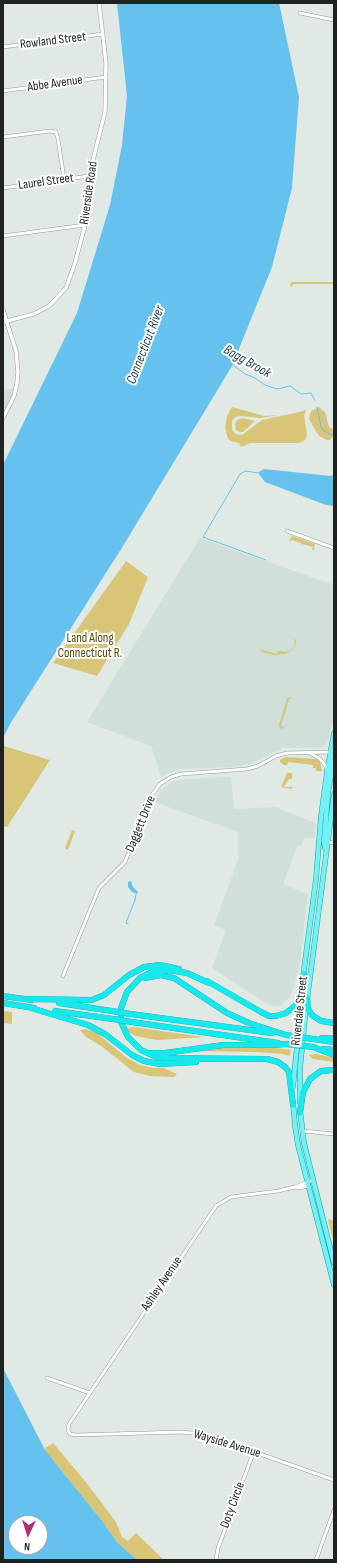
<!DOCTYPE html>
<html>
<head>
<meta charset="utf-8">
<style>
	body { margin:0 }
	#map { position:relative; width:337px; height:1563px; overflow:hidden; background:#e1e9e5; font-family:"Sofia Sans Condensed",sans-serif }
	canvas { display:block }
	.frame { position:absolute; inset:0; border:4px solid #1f2221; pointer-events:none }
	.north { position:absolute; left:8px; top:1515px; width:40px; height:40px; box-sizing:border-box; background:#fff; border:1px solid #a5a7a6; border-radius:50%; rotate:184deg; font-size:11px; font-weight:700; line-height:16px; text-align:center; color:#1f2221 }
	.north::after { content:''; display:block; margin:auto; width:14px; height:18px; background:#b22c71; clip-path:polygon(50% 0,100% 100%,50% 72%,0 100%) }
</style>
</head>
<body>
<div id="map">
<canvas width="337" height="1563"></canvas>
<div class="frame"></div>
<div class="north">N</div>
</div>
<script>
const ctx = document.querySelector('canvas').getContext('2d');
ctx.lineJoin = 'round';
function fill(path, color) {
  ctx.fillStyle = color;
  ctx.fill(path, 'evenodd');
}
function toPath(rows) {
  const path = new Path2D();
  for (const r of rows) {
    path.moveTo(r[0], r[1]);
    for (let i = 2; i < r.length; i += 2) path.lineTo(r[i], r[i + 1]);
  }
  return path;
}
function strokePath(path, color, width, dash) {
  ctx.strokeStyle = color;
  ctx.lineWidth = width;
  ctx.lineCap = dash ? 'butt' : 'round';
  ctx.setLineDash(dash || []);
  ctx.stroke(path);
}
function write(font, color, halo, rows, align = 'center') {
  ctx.font = font + ' "Sofia Sans Condensed",sans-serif';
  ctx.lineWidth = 4;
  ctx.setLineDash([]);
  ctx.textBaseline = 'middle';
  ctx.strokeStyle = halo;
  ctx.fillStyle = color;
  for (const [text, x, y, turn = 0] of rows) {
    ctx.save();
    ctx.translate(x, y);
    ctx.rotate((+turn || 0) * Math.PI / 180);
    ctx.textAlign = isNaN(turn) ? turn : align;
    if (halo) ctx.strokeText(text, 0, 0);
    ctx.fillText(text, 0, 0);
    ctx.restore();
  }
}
fill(toPath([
	[13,389,11,398,3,414,3,390],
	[200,538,334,585,334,718,327,744,320,748,282,748,253,763,234,767,181,769,161,777,151,746,87,722],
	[231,777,234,809,275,807,316,823,315,839,305,837,301,845,298,845,283,884,308,894,300,963,295,982,290,997,281,1005,276,1006,269,1005,212,968,226,930,214,925,238,860,238,832,154,802,159,793,165,787,173,782,184,779]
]), '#d0e0d8');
fill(toPath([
	[292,282,334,282,334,287,333,284,293,284,292,287,291,287,290,284],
	[232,407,264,416,279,415,261,418,240,416,235,417,232,421,232,430,236,434,242,435,262,420,299,412,306,410,304,416,307,434,305,440,299,443,250,443,241,447,239,443,231,441,228,439,225,428,227,416],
	[319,407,325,412,329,427,334,430,334,438,332,437,330,440,327,440,319,436,309,419,311,411],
	[242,418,255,421,243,432,240,432,236,430,235,424,237,420],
	[293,536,315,544,314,550,312,550,313,547,302,544,301,546,301,543,292,540,289,542,291,537],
	[126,561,148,577,129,624,97,676,53,663],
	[293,639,294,639,296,641,295,648,285,654,274,655,262,652,259,649,260,646,259,649,277,654,278,651,286,652,294,648,295,642],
	[290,697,292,698,289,699,281,726,284,727,283,729,280,728,279,725,287,699],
	[4,746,50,760,7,827,3,826],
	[286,757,316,759,320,761,322,771,316,771,316,768,313,768,313,765,288,762,287,765,284,765,280,762,280,760],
	[287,773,292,773,292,779,289,779,284,787,293,787,291,789,281,787],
	[72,830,75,831,68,850,70,851,65,848],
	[3,1011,12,1012,12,1024,3,1023],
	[133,1027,204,1037,157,1040,136,1036,128,1032,127,1028],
	[86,1029,97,1033,127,1058,140,1065,154,1068,164,1068,177,1074,174,1077,150,1076,134,1072,101,1046,85,1036,80,1030],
	[224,1047,269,1047,291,1050,290,1056,283,1054,255,1052,197,1051],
	[316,1054,334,1058,334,1062,313,1059,308,1055],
	[328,1219,334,1221,334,1244],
	[53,1443,85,1481,107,1510,116,1522,122,1537,128,1541,136,1533,164,1560,137,1560,117,1542,103,1522,45,1450,44,1449]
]), '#d9c578');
fill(toPath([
	[117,3,279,3,299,97,292,188,272,267,232,366,123,546,10,724,3,738,3,465,77,313,110,205,122,145,127,96],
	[264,469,331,476,333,475,334,477,334,506,326,505,265,482,259,474,259,472],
	[131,881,133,887,138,892,138,894,132,892,128,887,128,882],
	[3,1368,45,1450,103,1522,117,1542,137,1560,3,1560],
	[16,1523,40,1523,40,1547,16,1547]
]), '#65c1ed');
strokePath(toPath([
	[232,364,245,374,255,378,265,385,277,389,290,386,301,394,311,393,315,401],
	[317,407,321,427,324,431,334,436],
	[259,473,245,471,240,474,203,537,266,560],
	[128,924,126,923,135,900,136,894]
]), '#65c1ed', 1);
const minor = toPath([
	[300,13,334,20],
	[3,47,103,34],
	[3,91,106,77],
	[3,137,50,131,56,132,58,139,64,179],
	[3,188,89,176],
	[3,236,85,225],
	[287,531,334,548],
	[309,753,319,758,325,765,327,770],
	[328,842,334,843],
	[63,976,99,888,125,862,149,799,160,784,171,777,181,774,247,769,258,766,276,756,287,753,330,752],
	[302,1131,334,1134],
	[313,1180,295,1187,278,1191,231,1197,216,1206,69,1424,68,1430,70,1434,76,1435,181,1432,203,1434,334,1480],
	[295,1187,299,1188,308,1186],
	[47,1378,90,1393],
	[216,1560,218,1548,254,1451],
	[316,1560,334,1510]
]);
const tertiary = toPath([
	[3,310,16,351,18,372,17,383,14,396,3,418],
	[3,322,34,314,49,306,66,288,75,263,84,229,90,172,105,112,106,63,99,3]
]);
const primary = toPath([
	[325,848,324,841,328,794,333,762,330,752],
	[303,977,316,879,321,817,327,772,334,733],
	[293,1087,302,995],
	[293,1102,295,1125,298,1145,334,1285],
	[300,1103,300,1068,306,1008,334,794],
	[300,1110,304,1143,334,1263]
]);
const motorway = toPath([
	[145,978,161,975,174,978,227,1013,249,1023,286,1035],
	[207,981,261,1012,269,1016,276,1016,286,1013,296,1005,299,997,304,974],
	[209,983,187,973,168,970,154,971,140,978,127,992,121,1008,121,1022,128,1037,141,1050,159,1058,267,1059,278,1062,285,1067,289,1072,293,1105],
	[3,996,32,1000],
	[307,997,308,1009,312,1015,321,1021,334,1023],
	[29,999,92,1000,104,995,129,975,144,967,160,965,179,969],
	[3,1003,34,1008],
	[59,1003,112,1011],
	[31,1008,88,1025,105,1034,132,1055,144,1061,160,1064,196,1062],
	[55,1011,113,1019],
	[131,1014,272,1033],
	[132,1022,278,1043],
	[322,1038,334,1038],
	[313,1039,334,1042],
	[313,1047,334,1055],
	[323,1049,334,1050],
	[151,1053,165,1053,223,1045,272,1045,286,1044],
	[300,1113,303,1092,310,1079,321,1071,334,1070]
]);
strokePath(minor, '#929995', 4);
strokePath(tertiary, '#929995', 4.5);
strokePath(primary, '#19a3a5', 5.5);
strokePath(motorway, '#19a3a5', 6);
strokePath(minor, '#fff', 3);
strokePath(tertiary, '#fff', 3.5);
strokePath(primary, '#73f1f4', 4.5);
strokePath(motorway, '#16e8ec', 5.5);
const motorwayBridge = toPath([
	[112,1011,131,1014],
	[113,1019,132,1022],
	[286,1035,313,1039],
	[286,1044,313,1047]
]);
strokePath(motorwayBridge, '#19a3a5', 6, []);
strokePath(motorwayBridge, '#16e8ec', 5.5);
write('13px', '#1f2221', '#fff', [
	["Rowland Street",53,41,-7],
	["Abbe Avenue",55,84,-8],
	["Laurel Street",46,182,-8],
	["Riverside Road",89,193,-82],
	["Daggett Drive",141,824,-68],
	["Riverdale Street",300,1011,-84],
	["Ashley Avenue",162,1284,-56],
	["Wayside Avenue",227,1444,17],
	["Doty Circle",233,1505,-70]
]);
write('13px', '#574903', '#fff', [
	["Land Along",90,639],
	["Connecticut R.",90,654]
]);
write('italic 14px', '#163e50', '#fff', [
	["Connecticut River",146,345,-69],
	["Bagg Brook",247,362,30]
]);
</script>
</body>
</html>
